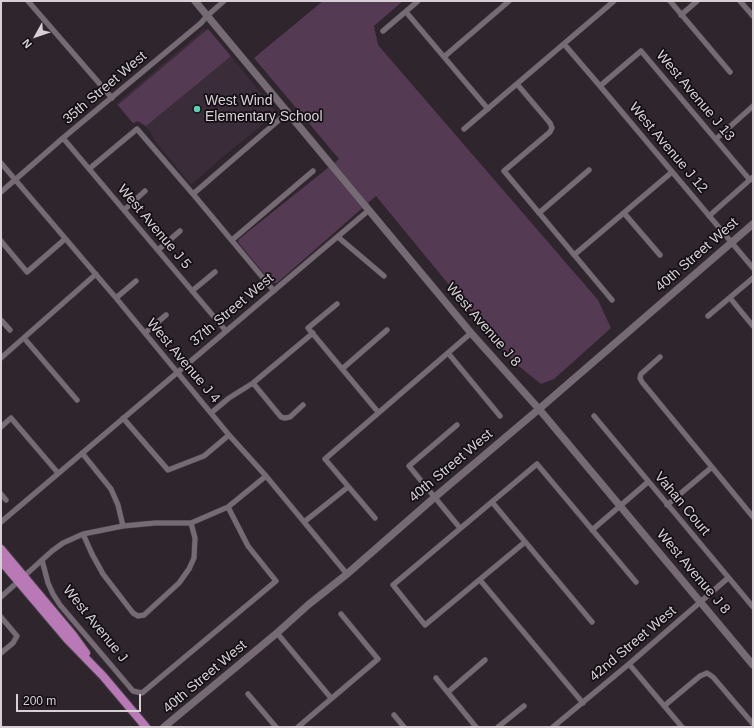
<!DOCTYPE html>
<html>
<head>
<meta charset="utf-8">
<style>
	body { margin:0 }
	#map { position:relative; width:754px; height:728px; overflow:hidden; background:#2e252d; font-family:Helvetica,sans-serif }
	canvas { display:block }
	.frame { position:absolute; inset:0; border:2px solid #d7d1d6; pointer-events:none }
	.north { position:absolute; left:16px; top:16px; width:40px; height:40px; -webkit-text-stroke:3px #130f13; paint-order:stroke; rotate:230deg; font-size:11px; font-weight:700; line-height:16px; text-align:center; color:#d7d1d6 }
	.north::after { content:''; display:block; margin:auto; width:14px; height:18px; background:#d7d1d6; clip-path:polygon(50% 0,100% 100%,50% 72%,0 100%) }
	.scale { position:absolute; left:16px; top:694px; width:125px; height:18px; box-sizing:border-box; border:2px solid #d7d1d6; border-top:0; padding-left:5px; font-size:12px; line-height:14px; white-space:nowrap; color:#d7d1d6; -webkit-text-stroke:3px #130f13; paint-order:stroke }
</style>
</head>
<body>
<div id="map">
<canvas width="754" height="728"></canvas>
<div class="frame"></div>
<div class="north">N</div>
<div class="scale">200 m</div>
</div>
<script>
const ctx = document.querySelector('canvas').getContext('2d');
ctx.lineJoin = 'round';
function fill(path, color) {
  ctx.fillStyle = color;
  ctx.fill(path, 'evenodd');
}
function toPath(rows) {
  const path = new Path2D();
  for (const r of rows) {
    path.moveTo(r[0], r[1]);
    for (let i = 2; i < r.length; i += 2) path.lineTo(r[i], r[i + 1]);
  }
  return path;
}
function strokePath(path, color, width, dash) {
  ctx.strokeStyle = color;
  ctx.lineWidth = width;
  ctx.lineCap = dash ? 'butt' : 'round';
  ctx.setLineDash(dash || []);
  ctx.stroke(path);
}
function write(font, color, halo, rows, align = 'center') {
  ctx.font = font + ' Helvetica,sans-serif';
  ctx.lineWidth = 3.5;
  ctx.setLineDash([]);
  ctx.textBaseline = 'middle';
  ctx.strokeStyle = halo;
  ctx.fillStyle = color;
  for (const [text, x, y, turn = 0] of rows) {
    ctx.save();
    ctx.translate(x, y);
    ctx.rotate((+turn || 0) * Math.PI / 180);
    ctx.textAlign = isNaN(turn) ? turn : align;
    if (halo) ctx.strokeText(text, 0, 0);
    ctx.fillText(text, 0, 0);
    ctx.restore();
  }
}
fill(toPath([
	[204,29,208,29,230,55,277,113,225,155,191,185,154,140,150,131,146,127,137,122,133,124,116,104]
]), '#3a2c39');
fill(toPath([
	[323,1,403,1,374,26,378,45,598,300,611,328,554,379,541,384,510,359,376,196,277,283,274,283,271,282,238,242,239,239,339,159,254,58],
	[208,29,230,55,230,57,146,126,138,121,133,123,118,105]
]), '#553a53');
const street = toPath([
	[28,1,112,98],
	[670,1,730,72],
	[740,1,753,16],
	[406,12,488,109],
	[681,15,697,1],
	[383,31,418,1],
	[564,44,600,86,753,268],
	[445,56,509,1],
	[517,84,550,123,552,128,550,132,504,171,612,300],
	[600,86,641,51,750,180],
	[464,129,614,1],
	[63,138,226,331],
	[716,139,753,106],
	[1,163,116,298,229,435,266,476,347,574],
	[89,169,137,129,193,194,274,291],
	[1,192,63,138,201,23,207,16,224,1],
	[193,194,287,113],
	[124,210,145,191],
	[539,213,589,170],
	[624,213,660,255],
	[709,216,753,177],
	[338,237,384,276],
	[232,240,313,171],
	[1,241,27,272,65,239],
	[158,250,180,231],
	[574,255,672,172],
	[192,291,215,272],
	[116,298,136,281],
	[730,298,753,326],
	[337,304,308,328,378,412],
	[708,316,753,278],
	[1,320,10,330],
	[145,333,166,315],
	[24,338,77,400],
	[448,353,500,416],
	[660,357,641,374,640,378,642,382,753,517],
	[1,358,96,274],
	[342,369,387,330],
	[253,383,281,417,285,418,290,417,303,405],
	[211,413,229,398,253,383,313,333],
	[594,416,753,607],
	[123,418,168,470,204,456,229,435],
	[457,425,409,466,460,528],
	[1,427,11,418,58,473],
	[82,453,111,489,118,505,123,526],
	[1,494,6,500],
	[492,502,592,622],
	[667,505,712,467],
	[375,518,325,459,471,333],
	[1,522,369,210],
	[304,522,348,487],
	[592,530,648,482],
	[83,534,92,554,103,574,133,613,138,616,144,615,179,583,189,569,194,558,195,538,191,523],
	[525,542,425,625,393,585,537,464,636,582],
	[42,560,48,583,53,594,60,605,133,691,142,693,276,581,248,546,228,507],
	[480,580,583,703],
	[1,597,52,551,63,543,83,534,123,526,155,523,191,523,228,507,266,476],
	[1,617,17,636,13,643,1,653],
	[277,633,331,698],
	[629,664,682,727],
	[436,678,476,727],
	[448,692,485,660],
	[248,694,276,727],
	[664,706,700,676,707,673,713,677,753,724],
	[394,715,404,727],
	[298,727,378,659,341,614],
	[498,727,524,706],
	[553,727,629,664,728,578]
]);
const secondary = toPath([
	[195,1,471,333,539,409,753,665],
	[164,727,277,633,308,605,347,574,435,497,539,409,753,224]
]);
const primary = toPath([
	[1,549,73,635,86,653],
	[1,561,67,639,103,676,146,727]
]);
strokePath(street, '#484147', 6);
strokePath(secondary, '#484147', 8);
strokePath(primary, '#484147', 10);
strokePath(street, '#766b75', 5);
strokePath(secondary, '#766b75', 7);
strokePath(primary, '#b978b6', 8);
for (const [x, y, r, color] of [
	[197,109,4,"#5eceb8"]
]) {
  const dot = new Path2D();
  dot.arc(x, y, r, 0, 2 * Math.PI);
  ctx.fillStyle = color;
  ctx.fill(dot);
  strokePath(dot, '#130f13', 1.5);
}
write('14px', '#d7d1d6', '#130f13', [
	["35th Street West",105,88,-40],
	["West Avenue J 13",695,96,50],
	["West Avenue J 12",668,148,50],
	["West Avenue J 5",154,227,50],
	["40th Street West",697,255,-41],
	["37th Street West",232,310,-40],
	["West Avenue J 8",483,325,49],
	["West Avenue J 4",183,361,50],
	["40th Street West",451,466,-40],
	["Vahan Court",682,504,50],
	["West Avenue J 8",693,572,50],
	["West Avenue J",95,624,51],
	["42nd Street West",633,644,-40],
	["40th Street West",205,677,-40]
]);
write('14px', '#d7d1d6', '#130f13', [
	["West Wind",205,101],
	["Elementary School",205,117]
], 'left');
</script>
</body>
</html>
